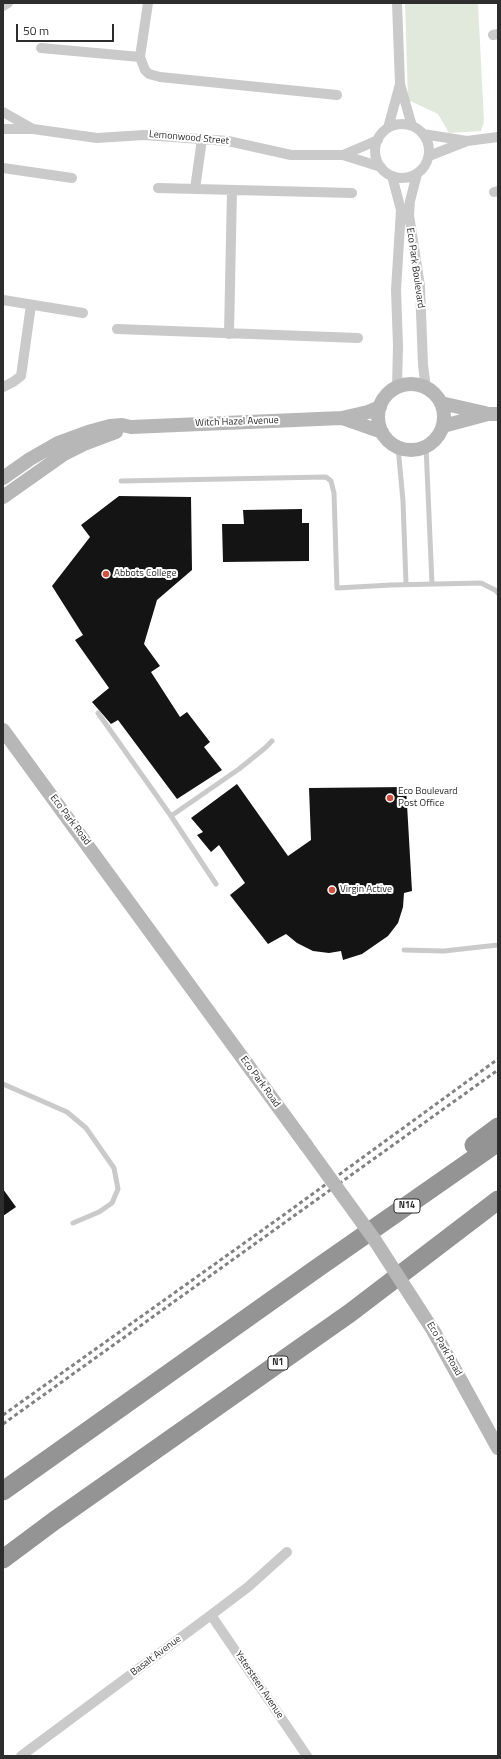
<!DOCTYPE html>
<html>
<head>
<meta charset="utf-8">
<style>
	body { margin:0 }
	#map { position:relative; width:501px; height:1759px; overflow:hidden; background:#fff; font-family:"Titillium Web",sans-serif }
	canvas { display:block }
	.frame { position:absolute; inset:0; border:4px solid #2d2d2d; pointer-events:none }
	.scale { position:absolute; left:16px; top:24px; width:98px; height:18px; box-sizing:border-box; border:2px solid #2d2d2d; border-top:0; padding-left:5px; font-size:12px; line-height:14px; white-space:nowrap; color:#2d2d2d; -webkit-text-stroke:3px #fff; paint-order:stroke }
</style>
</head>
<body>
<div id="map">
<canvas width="501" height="1759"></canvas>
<div class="frame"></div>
<div class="scale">50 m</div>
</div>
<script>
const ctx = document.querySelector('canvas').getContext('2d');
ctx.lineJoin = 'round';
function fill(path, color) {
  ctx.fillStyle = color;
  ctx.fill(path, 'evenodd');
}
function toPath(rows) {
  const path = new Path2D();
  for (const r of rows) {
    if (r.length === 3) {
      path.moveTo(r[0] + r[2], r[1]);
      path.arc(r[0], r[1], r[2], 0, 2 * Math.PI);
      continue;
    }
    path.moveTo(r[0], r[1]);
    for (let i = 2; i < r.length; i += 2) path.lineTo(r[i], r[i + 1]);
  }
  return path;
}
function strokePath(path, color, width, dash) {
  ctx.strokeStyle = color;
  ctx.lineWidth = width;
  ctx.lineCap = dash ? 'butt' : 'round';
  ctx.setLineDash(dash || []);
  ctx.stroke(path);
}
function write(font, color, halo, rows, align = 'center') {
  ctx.font = font + ' "Titillium Web",sans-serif';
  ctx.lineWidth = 4;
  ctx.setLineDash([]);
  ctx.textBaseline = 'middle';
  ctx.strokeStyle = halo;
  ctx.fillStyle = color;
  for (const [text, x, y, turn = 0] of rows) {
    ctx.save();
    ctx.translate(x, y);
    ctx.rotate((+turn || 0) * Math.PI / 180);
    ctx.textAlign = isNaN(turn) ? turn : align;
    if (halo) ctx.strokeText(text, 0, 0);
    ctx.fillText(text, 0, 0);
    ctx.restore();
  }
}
fill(toPath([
	[405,3,478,3,484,122,481,131,449,133,438,114,408,100]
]), '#e1e9dc');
fill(toPath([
	[119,496,191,497,192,570,157,600,144,644,160,666,151,672,180,717,187,712,210,742,204,747,222,770,177,799,118,720,111,724,92,702,109,688,75,640,83,635,52,586,90,537,81,525],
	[302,509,302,523,309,523,309,561,223,562,222,524,244,524,243,510],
	[237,784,288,856,311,840,309,788,406,787,412,891,404,893,403,907,398,923,388,936,362,954,343,960,341,951,329,953,313,951,297,943,286,934,268,944,230,895,245,883,219,845,211,852,197,835,203,832,191,818],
	[3,1189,16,1207,3,1216]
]), '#141414');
strokePath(toPath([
	[426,446,432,584],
	[398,447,403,501,406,584],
	[121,481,326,477,331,481,334,493,337,588,391,585,481,583,495,590,498,593],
	[98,713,171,816,216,884],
	[171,816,239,769,265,748,272,741],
	[404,950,444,951,498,945],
	[3,1084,67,1112,86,1128,114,1168,118,1189,112,1203,99,1212,73,1223]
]), '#cacaca', 5);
strokePath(toPath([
	[148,3,140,57,145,70,149,74,160,77,337,95],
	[397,3,400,84,412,126],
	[3,6,8,3],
	[493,35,498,34],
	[41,48,140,57],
	[3,112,33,129],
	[402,151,27],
	[388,128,400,84],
	[3,129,33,129,97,138,144,135,228,141,291,155,343,155,381,167],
	[423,134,467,141,498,137],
	[343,155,378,140],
	[429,156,467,141],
	[3,168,72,178],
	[417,174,410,201,409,215,420,286,423,365,426,388],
	[392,176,401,210,396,290,398,346,397,387],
	[158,188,352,193],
	[195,189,202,139],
	[494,192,498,191],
	[3,300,83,313],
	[117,329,358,338],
	[229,334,232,190],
	[3,387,13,382,21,376,31,305],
	[211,1615,307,1756],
	[21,1756,211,1615,248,1587,287,1552]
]), '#cacaca', 10);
strokePath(toPath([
	[411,417,33],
	[441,403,485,413],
	[342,418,382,432],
	[443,426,488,414,498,414],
	[3,478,30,459,58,443,88,432,110,426,122,425,131,427,342,418,368,412,380,407],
	[3,497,64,454,84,444,116,432],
	[3,730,306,1145],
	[434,1332,498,1448]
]), '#b7b7b7', 14);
strokePath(toPath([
	[474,1145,498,1127],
	[3,1491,316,1269,498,1142],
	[3,1559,54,1521,350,1313,498,1200]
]), '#949494', 19);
strokePath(toPath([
	[3,1415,285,1214,498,1059],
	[3,1424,498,1070]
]), '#828282', 3, [4, 3]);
strokePath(toPath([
	[306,1145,374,1239,434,1332]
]), '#b7b7b7', 14);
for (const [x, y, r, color] of [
	[106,574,4,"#d05142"],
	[390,798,4,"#d05142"],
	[332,890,4,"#d05142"]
]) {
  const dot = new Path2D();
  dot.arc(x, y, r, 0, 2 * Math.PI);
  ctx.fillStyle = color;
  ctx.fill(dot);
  strokePath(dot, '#fff', 1.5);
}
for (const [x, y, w] of [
	[407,1206,26],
	[278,1363,20]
]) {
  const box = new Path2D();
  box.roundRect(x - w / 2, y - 7, w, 14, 3);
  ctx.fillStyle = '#fff';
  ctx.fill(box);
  strokePath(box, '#2d2d2d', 1);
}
write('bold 9px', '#2d2d2d', null, [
	["N14",407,1206],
	["N1",278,1363]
]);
write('10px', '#2d2d2d', '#fff', [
	["Lemonwood Street",189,138,5],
	["Eco Park Boulevard",415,268,82],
	["Witch Hazel Avenue",237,422,-2],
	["Eco Park Road",70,820,53],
	["Eco Park Road",260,1082,54],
	["Eco Park Road",444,1349,60],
	["Basalt Avenue",156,1656,-37],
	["Ystersteen Avenue",259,1685,56]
]);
write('10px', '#2d2d2d', '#fff', [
	["Abbots College",114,574],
	["Eco Boulevard",398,792],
	["Post Office",398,804],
	["Virgin Active",340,890]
], 'left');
</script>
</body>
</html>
